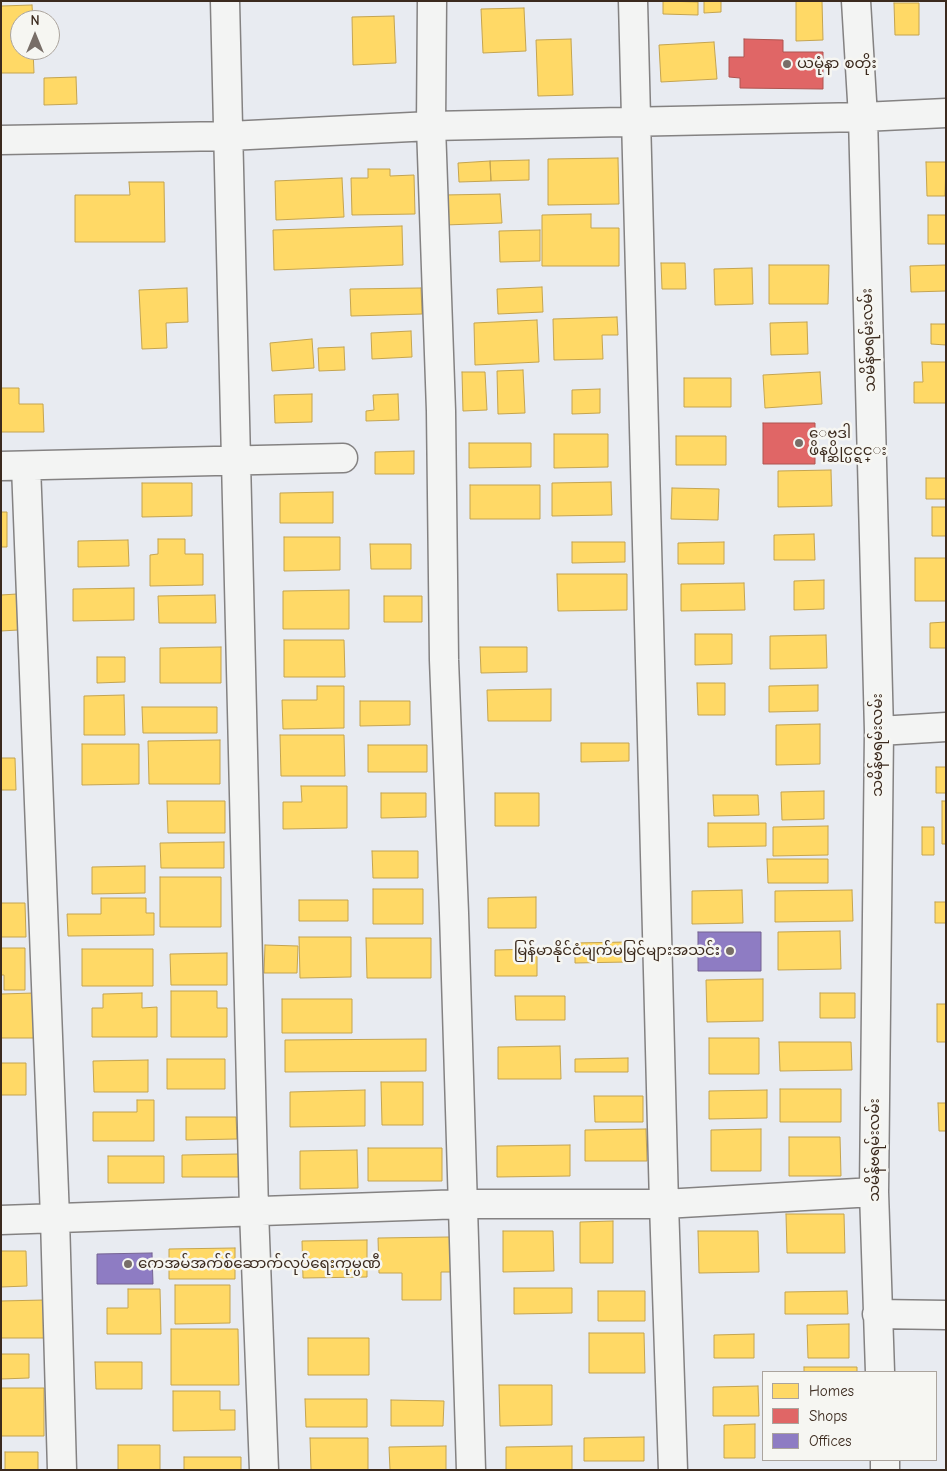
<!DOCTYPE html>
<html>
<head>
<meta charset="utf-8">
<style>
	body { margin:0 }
	#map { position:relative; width:947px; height:1471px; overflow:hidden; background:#e8ebf1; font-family:"Comic Neue",sans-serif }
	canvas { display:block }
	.frame { position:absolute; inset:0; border:2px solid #3b2a1e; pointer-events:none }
	.legend { position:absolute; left:762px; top:1371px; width:175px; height:90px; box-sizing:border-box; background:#f6f6f2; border:1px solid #aba49d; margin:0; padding:6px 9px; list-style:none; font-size:15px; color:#3b2a1e }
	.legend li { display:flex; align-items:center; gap:10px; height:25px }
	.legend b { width:25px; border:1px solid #aba49d }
	.north { position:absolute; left:10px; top:10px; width:50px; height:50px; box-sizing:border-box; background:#f6f6f2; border:1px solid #aba49d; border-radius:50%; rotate:0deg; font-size:14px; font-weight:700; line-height:20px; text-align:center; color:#3b2a1e }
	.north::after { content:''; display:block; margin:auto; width:18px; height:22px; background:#786e68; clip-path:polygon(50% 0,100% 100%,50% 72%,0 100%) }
</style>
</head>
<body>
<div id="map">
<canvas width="947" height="1471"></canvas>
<div class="frame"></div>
<ul class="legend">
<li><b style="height:14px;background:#ffd966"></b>Homes</li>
<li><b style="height:14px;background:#e06666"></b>Shops</li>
<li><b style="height:14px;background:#8e7cc3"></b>Offices</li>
</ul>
<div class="north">N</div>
</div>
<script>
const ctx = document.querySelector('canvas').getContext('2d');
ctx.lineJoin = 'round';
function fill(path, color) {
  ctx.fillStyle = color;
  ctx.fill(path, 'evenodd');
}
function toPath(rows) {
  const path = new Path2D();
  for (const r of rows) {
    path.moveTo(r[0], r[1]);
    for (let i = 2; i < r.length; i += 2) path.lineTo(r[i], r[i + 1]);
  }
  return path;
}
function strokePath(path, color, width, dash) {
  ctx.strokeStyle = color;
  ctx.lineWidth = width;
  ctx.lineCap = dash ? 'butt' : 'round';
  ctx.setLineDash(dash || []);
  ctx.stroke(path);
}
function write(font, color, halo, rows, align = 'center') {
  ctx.font = font + ' "Comic Neue","Noto Sans Myanmar",sans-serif';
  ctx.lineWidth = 5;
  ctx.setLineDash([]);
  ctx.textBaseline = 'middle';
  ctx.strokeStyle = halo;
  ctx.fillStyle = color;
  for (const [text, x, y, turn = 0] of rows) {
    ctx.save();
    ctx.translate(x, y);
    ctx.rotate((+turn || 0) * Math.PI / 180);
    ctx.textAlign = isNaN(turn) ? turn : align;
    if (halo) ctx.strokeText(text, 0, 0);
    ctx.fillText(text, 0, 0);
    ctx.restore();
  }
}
const homes = toPath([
	[663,1,698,2,698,15,663,14,663,1],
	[704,1,721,1,721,12,704,13,704,1],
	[796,1,822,1,823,40,796,41,796,1],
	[894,3,919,3,919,35,895,35,894,3],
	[32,5,33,20,20,20,20,50,33,50,34,73,1,73,1,6,32,5],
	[524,8,526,51,483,53,481,9,524,8],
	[394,16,396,63,353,65,352,17,394,16],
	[571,39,573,95,538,96,536,40,571,39],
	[714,42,717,79,661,82,659,45,714,42],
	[76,77,77,104,44,105,44,78,76,77],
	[618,158,619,204,548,205,548,159,618,158],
	[529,160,529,180,491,181,490,161,529,160],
	[490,161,491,181,459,182,458,163,490,161],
	[926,162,946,162,945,196,927,196,926,162],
	[368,169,390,169,390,176,414,175,415,214,352,215,351,178,368,178,368,169],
	[342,178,344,217,276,220,275,181,342,178],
	[129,182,164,182,165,242,75,242,75,195,130,195,129,182],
	[500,194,502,223,445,225,444,195,500,194],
	[591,214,591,228,619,228,619,266,542,266,542,215,591,214],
	[928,215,946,215,946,244,928,244,928,215],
	[402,226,403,265,274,270,273,230,402,226],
	[540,230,540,261,500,262,499,231,540,230],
	[661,263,685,263,686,289,662,289,661,263],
	[769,265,829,265,828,304,769,304,769,265],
	[946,265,946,291,911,292,910,266,946,265],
	[752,268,753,304,715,305,714,269,752,268],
	[542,287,543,312,498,314,497,289,542,287],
	[187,288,188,322,166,323,167,348,142,349,139,290,187,288],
	[421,288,422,314,351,316,350,289,421,288],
	[617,317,618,335,602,335,603,359,554,360,553,319,617,317],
	[537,320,539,362,475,365,474,323,537,320],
	[807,322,808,354,771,355,770,323,807,322],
	[931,324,946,324,946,345,931,344,931,324],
	[411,331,412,357,372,359,371,333,411,331],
	[312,339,314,368,272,371,270,343,312,339],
	[344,347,345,370,319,371,318,348,344,347],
	[922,362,946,362,946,403,914,403,914,382,923,382,922,362],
	[523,370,525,413,498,414,497,371,523,370],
	[462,372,485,372,487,410,463,411,462,372],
	[820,372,822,404,765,408,763,375,820,372],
	[684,378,731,378,731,407,684,407,684,378],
	[1,388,19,388,19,404,43,404,44,432,1,432,1,388],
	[600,389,600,413,572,414,572,390,600,389],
	[312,394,312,422,275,423,274,395,312,394],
	[398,394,399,420,366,421,366,411,374,410,373,395,398,394],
	[554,434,608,434,608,467,554,468,554,434],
	[676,436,726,436,726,465,676,465,676,436],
	[469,443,531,443,531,467,469,468,469,443],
	[414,451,414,474,375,474,375,452,414,451],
	[831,470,832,506,778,507,778,471,831,470],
	[926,478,946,478,946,499,926,499,926,478],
	[611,482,612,515,552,516,552,483,611,482],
	[142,483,192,483,192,516,142,517,142,483],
	[470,485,540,485,540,519,470,519,470,485],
	[672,488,719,489,718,520,671,519,672,488],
	[333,492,333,523,280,523,280,493,333,492],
	[932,507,946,507,946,536,932,536,932,507],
	[1,512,7,512,7,547,1,547,1,512],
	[814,534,815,560,774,560,774,535,814,534],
	[284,537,340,537,340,570,284,571,284,537],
	[158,539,185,539,185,554,203,554,203,585,150,586,150,555,158,554,158,539],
	[128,540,129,566,78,567,78,541,128,540],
	[572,542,625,542,625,562,572,563,572,542],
	[724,542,724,564,678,564,678,543,724,542],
	[370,544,411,544,411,569,371,569,370,544],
	[915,558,946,558,946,601,915,601,915,558],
	[557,574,627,574,627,610,558,611,557,574],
	[824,580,824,609,794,610,794,581,824,580],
	[744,583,745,610,681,611,681,584,744,583],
	[134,588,134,620,73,621,73,589,134,588],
	[349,590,349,629,283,629,283,591,349,590],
	[17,594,18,630,1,631,1,595,17,594],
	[215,595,216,623,159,623,158,596,215,595],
	[384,596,422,596,422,622,384,622,384,596],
	[946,622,946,648,930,648,930,623,946,622],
	[695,634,732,634,732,664,695,665,695,634],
	[826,635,827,668,770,669,770,636,826,635],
	[284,640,344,640,345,677,284,677,284,640],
	[221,647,221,683,160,683,160,648,221,647],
	[480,647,527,647,527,672,481,673,480,647],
	[97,657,125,657,125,682,97,683,97,657],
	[697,683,725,683,725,715,698,715,697,683],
	[818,685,818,711,769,712,769,686,818,685],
	[317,686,344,686,344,728,283,729,282,700,317,700,317,686],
	[551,689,551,721,488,721,487,690,551,689],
	[124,695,125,735,84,735,84,696,124,695],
	[360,701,410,701,410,725,360,726,360,701],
	[142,707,217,707,217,733,143,733,142,707],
	[820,724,820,764,776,765,776,725,820,724],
	[280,735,344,735,345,776,281,776,280,735],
	[220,740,220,784,149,784,148,741,220,740],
	[581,743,629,743,629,761,581,762,581,743],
	[82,744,139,744,139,784,82,785,82,744],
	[368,745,427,745,427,772,368,772,368,745],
	[1,758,15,758,16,790,1,790,1,758],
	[936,767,946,767,946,793,936,793,936,767],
	[301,786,347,786,347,828,283,829,283,802,302,802,301,786],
	[824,791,824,819,782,820,781,792,824,791],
	[381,793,426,793,426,817,381,818,381,793],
	[495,793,539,793,539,826,495,826,495,793],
	[713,795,758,795,759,815,714,816,713,795],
	[167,801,225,801,225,833,168,833,167,801],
	[942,801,946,801,946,844,942,844,942,801],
	[708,823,766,823,766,846,708,847,708,823],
	[828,826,828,855,773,856,773,827,828,826],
	[922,827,934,827,934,855,922,855,922,827],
	[224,842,224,868,161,868,160,843,224,842],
	[372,851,418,851,418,878,373,878,372,851],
	[767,859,828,859,828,883,768,883,767,859],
	[145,866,145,893,92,894,92,867,145,866],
	[160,877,221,877,221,927,160,927,160,877],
	[373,889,423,889,423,924,373,924,373,889],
	[742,890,743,923,692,924,692,891,742,890],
	[852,890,853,921,775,922,775,891,852,890],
	[536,897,536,928,488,928,488,898,536,897],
	[101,898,146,898,146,913,154,913,154,935,68,936,67,914,101,914,101,898],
	[299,900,348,900,348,921,299,921,299,900],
	[935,902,946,902,946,923,935,923,935,902],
	[1,903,25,903,26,937,1,937,1,903],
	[840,931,841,969,778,970,778,932,840,931],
	[299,937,351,937,351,977,300,978,299,937],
	[366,938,431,938,431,978,367,978,366,938],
	[627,942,627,962,575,963,575,943,627,942],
	[265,945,298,946,297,973,264,973,265,945],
	[1,948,25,948,25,990,4,990,4,975,1,975,1,948],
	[82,949,153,949,153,986,82,986,82,949],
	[537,949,537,976,495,976,495,950,537,949],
	[227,953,227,985,171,985,170,954,227,953],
	[763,979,763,1021,707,1022,706,980,763,979],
	[171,991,217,991,217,1008,227,1008,227,1037,171,1037,171,991],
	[34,993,34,1038,1,1038,1,994,34,993],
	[142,993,142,1008,157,1007,157,1037,92,1037,92,1008,103,1008,103,994,142,993],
	[820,993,855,993,855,1018,820,1018,820,993],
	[515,996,565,996,565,1020,516,1020,515,996],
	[282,999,352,999,352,1033,282,1033,282,999],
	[937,1004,946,1004,946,1042,937,1042,937,1004],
	[709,1038,759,1038,759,1074,709,1074,709,1038],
	[426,1039,426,1071,285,1072,285,1040,426,1039],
	[779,1042,851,1042,852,1070,780,1071,779,1042],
	[560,1046,561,1079,498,1079,498,1047,560,1046],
	[628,1058,628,1072,575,1072,575,1059,628,1058],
	[167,1059,225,1059,225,1089,167,1089,167,1059],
	[148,1060,148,1092,94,1092,93,1061,148,1060],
	[1,1063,26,1063,26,1095,1,1095,1,1063],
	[381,1082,423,1082,423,1125,382,1125,381,1082],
	[780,1089,841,1089,841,1122,780,1122,780,1089],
	[365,1090,365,1126,290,1127,290,1092,365,1090],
	[767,1090,767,1118,709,1119,709,1091,767,1090],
	[594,1096,643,1096,643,1122,595,1122,594,1096],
	[137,1100,154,1100,154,1141,93,1141,93,1112,137,1112,137,1100],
	[938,1103,946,1103,946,1131,939,1131,938,1103],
	[186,1117,236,1117,237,1139,186,1140,186,1117],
	[646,1129,647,1161,585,1161,585,1130,646,1129],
	[761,1129,761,1171,711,1171,711,1130,761,1129],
	[789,1137,840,1137,841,1176,789,1176,789,1137],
	[570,1145,570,1176,497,1177,497,1146,570,1145],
	[368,1148,442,1148,442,1181,368,1181,368,1148],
	[357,1150,358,1188,300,1189,300,1151,357,1150],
	[239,1154,239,1177,182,1177,182,1155,239,1154],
	[108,1156,164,1156,164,1183,108,1183,108,1156],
	[786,1214,844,1214,845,1253,787,1253,786,1214],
	[613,1221,613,1263,580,1263,580,1222,613,1221],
	[503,1231,553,1231,554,1271,503,1272,503,1231],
	[698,1231,758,1231,759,1272,699,1273,698,1231],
	[450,1237,451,1272,441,1272,441,1300,402,1300,402,1273,379,1273,378,1238,450,1237],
	[367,1240,367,1277,303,1278,302,1241,367,1240],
	[235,1248,235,1279,169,1279,169,1249,235,1248],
	[1,1251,26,1251,27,1286,1,1287,1,1251],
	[175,1285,230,1285,230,1323,175,1324,175,1285],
	[514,1288,572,1288,572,1313,514,1314,514,1288],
	[128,1289,160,1289,161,1334,107,1334,107,1308,128,1308,128,1289],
	[598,1291,645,1291,645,1321,598,1321,598,1291],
	[847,1291,848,1314,785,1314,785,1292,847,1291],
	[44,1300,44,1338,1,1338,1,1301,44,1300],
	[849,1324,849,1358,808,1358,807,1325,849,1324],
	[171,1329,238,1329,239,1385,171,1385,171,1329],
	[589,1333,644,1333,645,1373,589,1373,589,1333],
	[754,1334,754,1358,714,1358,714,1335,754,1334],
	[308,1338,369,1338,369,1375,308,1375,308,1338],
	[1,1354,29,1354,29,1378,1,1379,1,1354],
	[95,1362,142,1362,142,1389,96,1389,95,1362],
	[804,1367,857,1367,857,1372,804,1372,804,1367],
	[499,1385,552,1385,552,1425,500,1426,499,1385],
	[758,1386,759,1416,713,1416,713,1387,758,1386],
	[1,1388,44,1388,44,1436,1,1436,1,1388],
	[173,1391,220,1391,220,1410,235,1410,235,1430,173,1431,173,1391],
	[305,1399,367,1399,367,1427,306,1427,305,1399],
	[391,1400,444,1401,443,1426,391,1426,391,1400],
	[755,1424,755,1458,724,1458,724,1425,755,1424],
	[644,1437,644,1461,584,1461,584,1438,644,1437],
	[310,1438,368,1438,368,1470,311,1470,310,1438],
	[118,1445,160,1445,160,1470,118,1470,118,1445],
	[446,1446,446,1470,390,1470,389,1447,446,1446],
	[572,1446,572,1470,506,1470,506,1447,572,1446],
	[5,1452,38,1452,38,1470,5,1470,5,1452],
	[184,1457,241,1457,241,1470,184,1470,184,1457]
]);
fill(homes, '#ffd966');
strokePath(homes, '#c4a450', 1);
const shops = toPath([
	[744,39,783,40,783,52,823,52,823,89,740,88,740,78,729,77,729,57,744,57,744,39],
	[763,423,815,423,815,464,763,464,763,423]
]);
fill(shops, '#e06666');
strokePath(shops, '#ae5450', 1);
const offices = toPath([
	[698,932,761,932,761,971,698,971,698,932],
	[152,1253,153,1284,97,1284,97,1254,152,1253]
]);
fill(offices, '#8e7cc3');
strokePath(offices, '#756392', 1);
const minor = toPath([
	[225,1,254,1211,264,1470],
	[432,1,431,126,441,411,444,660,454,913,471,1470],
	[633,1,664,1204,673,1470],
	[856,1,863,117,879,731,874,1192,880,1372],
	[1,140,229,136,431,126,863,117,946,113],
	[1,466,343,458],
	[26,466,55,1218,62,1470],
	[879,731,946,727],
	[1,1220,464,1204,664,1204,874,1192],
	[877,1314,946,1315],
	[885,1460,885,1470]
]);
strokePath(minor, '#848282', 31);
strokePath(minor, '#f3f4f3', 28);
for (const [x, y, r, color] of [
	[787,64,5,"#786e68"],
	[799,443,5,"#786e68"],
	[730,951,5,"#786e68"],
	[128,1264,5,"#786e68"]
]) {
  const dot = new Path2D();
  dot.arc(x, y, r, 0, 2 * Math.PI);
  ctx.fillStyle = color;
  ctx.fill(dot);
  strokePath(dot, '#f6f6f2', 2);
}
write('15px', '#3b2a1e', '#f6f6f2', [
	["ယမုံနာ စတိုး",797,64],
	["ေဗဒါ",809,434],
	["ဖိနပ္ဆိုင္ပင္ရင္း",809,451],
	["မြန်မာနိုင်ငံမျက်မမြင်များအသင်း",720,951,"right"],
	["ကေအမ်အက်စ်ဆောက်လုပ်ရေးကုမ္ပဏီ",138,1264]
], 'left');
write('15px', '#3b2a1e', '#f6f6f2', [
	["သမိန်ဗရမ်းလမ်း",869,340,-92],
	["သမိန်ဗရမ်းလမ်း",878,745,-90],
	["သမိန်ဗရမ်းလမ်း",875,1150,-90]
]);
</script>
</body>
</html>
